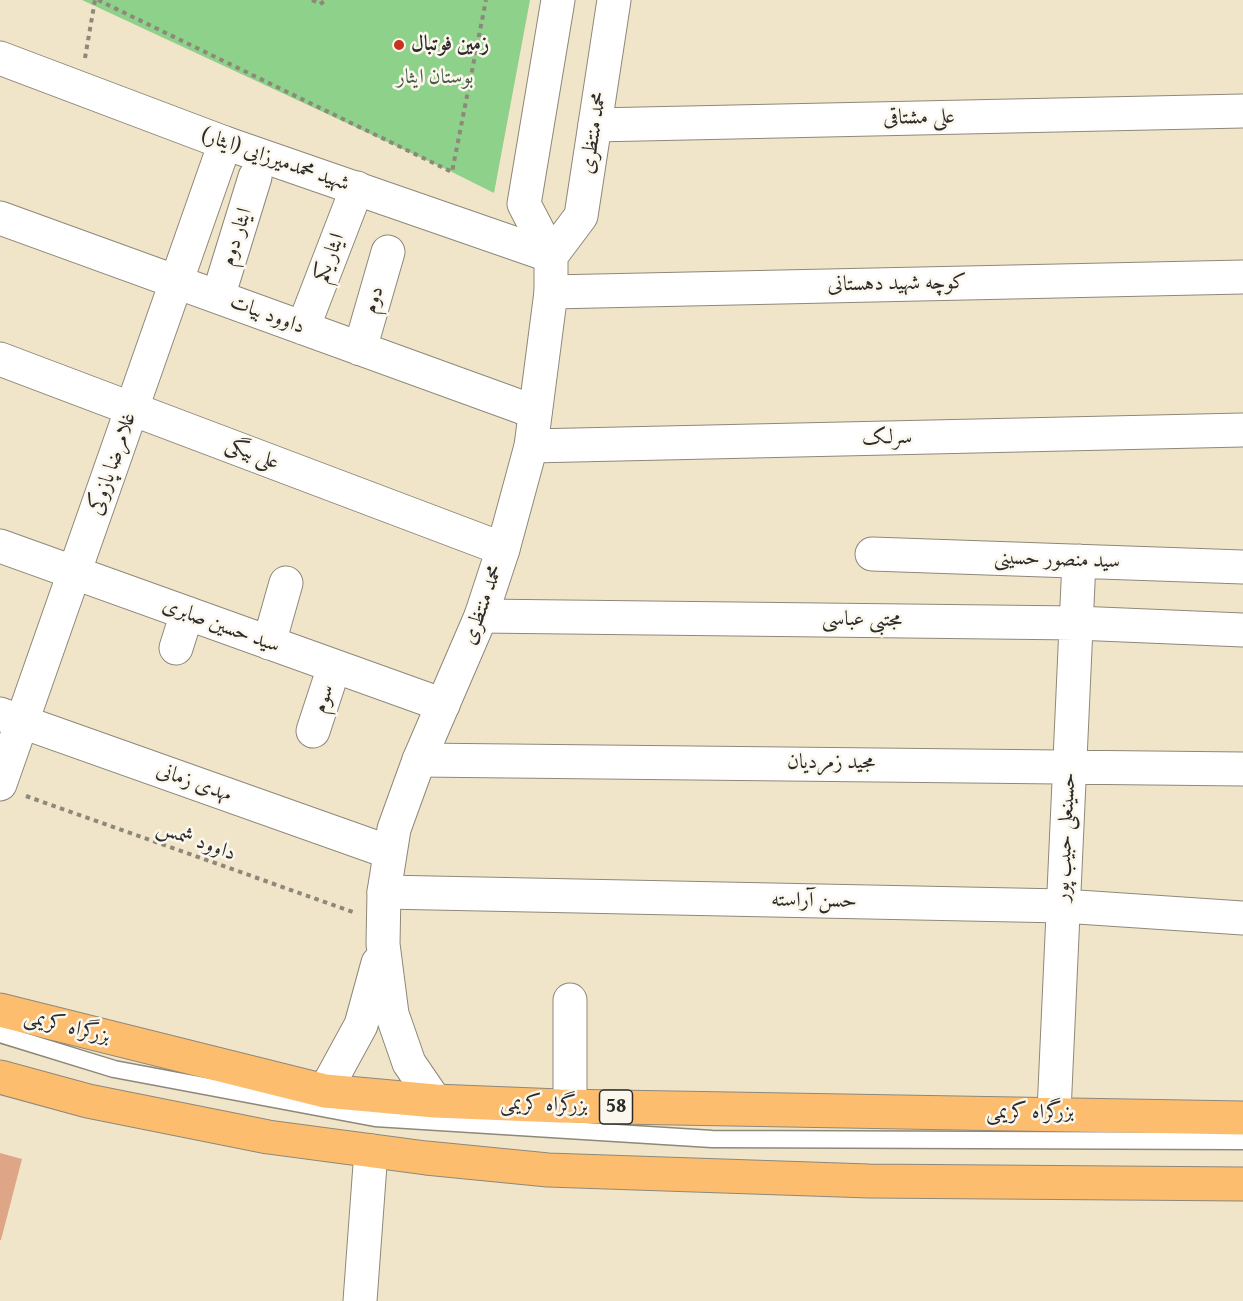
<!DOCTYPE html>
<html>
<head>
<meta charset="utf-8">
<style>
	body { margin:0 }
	canvas { display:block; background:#f1e5c9 }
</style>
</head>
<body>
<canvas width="1243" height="1301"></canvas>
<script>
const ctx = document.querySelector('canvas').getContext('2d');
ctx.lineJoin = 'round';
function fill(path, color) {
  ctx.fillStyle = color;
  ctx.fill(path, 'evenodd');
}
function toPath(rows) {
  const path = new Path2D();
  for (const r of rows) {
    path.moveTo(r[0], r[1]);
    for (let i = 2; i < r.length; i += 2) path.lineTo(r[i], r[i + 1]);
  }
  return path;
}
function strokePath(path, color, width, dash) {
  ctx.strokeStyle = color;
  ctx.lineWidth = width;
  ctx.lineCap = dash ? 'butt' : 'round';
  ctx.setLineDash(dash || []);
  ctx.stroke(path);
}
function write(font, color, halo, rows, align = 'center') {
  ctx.font = font + ' "Gentium Book Plus",Amiri,serif';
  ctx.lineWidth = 5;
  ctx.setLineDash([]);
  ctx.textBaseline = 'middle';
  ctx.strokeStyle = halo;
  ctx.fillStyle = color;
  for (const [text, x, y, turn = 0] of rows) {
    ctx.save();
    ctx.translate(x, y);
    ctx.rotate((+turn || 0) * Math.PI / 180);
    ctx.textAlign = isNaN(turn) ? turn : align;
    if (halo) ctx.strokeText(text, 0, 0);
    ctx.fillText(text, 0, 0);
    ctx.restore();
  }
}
fill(toPath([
	[82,0,530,0,494,193,452,172]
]), '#8ed18a');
fill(toPath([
	[0,1153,22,1159,1,1240,0,1240]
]), '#dea687');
const service = toPath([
	[0,1034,114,1069,375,1118,712,1139,1243,1141]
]);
const minor = toPath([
	[595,125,1243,111],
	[0,218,535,412],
	[551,292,1243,277],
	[218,297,255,177],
	[303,328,357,188],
	[360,349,388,252],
	[0,359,503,549],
	[531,446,1243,430],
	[0,546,443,705],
	[872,554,1243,567],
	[481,616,1076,623,1243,630],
	[269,643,286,583],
	[176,648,187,613],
	[0,714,389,852],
	[313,731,334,667],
	[419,760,1243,769],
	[0,784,225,143],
	[384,892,1063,906,1243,918],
	[570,1000,570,1106],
	[1054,1112,1079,561],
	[360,1301,371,1151]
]);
const tertiary = toPath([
	[0,58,225,143,551,256],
	[551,256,581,216,614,0],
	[325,1091,361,1025,378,963],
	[435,1101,409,1063,392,1014,383,944,384,892,394,829,419,760,481,616,503,549,531,446,551,292,551,256,524,204,558,0]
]);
const trunk = toPath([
	[0,1010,325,1091,435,1101,560,1106,1243,1118],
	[0,1077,88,1101,268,1137,426,1158,548,1170,869,1181,1243,1184]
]);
strokePath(service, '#8e887a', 19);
strokePath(minor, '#8e887a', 35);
strokePath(tertiary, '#8e887a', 35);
strokePath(trunk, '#8e887a', 35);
strokePath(toPath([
	[98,0,452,172,486,0],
	[312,0,320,4,326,0],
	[85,58,95,0],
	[26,796,353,912]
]), '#8e887a', 4, [4.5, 4.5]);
strokePath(service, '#fff', 16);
strokePath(minor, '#fff', 33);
strokePath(tertiary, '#fff', 33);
strokePath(trunk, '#fcbd6f', 33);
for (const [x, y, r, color] of [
	[399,45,6,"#c8321e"]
]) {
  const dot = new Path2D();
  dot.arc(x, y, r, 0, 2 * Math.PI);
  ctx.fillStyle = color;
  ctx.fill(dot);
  strokePath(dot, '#fbf7ec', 2);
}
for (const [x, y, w] of [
	[616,1107,33]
]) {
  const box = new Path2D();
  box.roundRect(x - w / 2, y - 17, w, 34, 4.5);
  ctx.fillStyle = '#fbf7ec';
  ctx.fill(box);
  strokePath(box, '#2b2b2b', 1.5);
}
write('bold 20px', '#2b2b2b', null, [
	["58",616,1107]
]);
write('bold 21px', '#2b2b2b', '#fbf7ec', [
	["زمین فوتبال",411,45]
], 'left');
write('21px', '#495d48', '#fbf7ec', [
	["بوستان ایثار",435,78]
]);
write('21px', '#2b2b2b', '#fbf7ec', [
	["علی مشتاقی",919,118,-1],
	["محمد منتظری",594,133,-81],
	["شهید محمدمیرزایی (ایثار)",275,160,19],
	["ایثار دوم",237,237,-72],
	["ایثار یکم",330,258,-69],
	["کوچه شهید دهستانی",897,284,-1],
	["دوم",374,300,-74],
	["داوود بیات",267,315,20],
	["سرلک",887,438,-1],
	["علی بیگی",252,454,21],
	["غلامرضا پازوکی",113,464,-71],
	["سید منصور حسینی",1057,560,2],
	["محمد منتظری",483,605,-70],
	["مجتبی عباسی",862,620,1],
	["سید حسین صابری",221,626,20],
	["سوم",324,699,-72],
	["مجید زمردیان",831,763],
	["مهدی زمانی",194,783,20],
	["حسینعلی حبیب پور",1066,837,-87],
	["داوود شمس",196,841,20],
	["حسن آراسته",814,901,1],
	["بزرگراه کریمی",67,1027,14],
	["بزرگراه کریمی",544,1105,2],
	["بزرگراه کریمی",1030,1113]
]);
</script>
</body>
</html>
